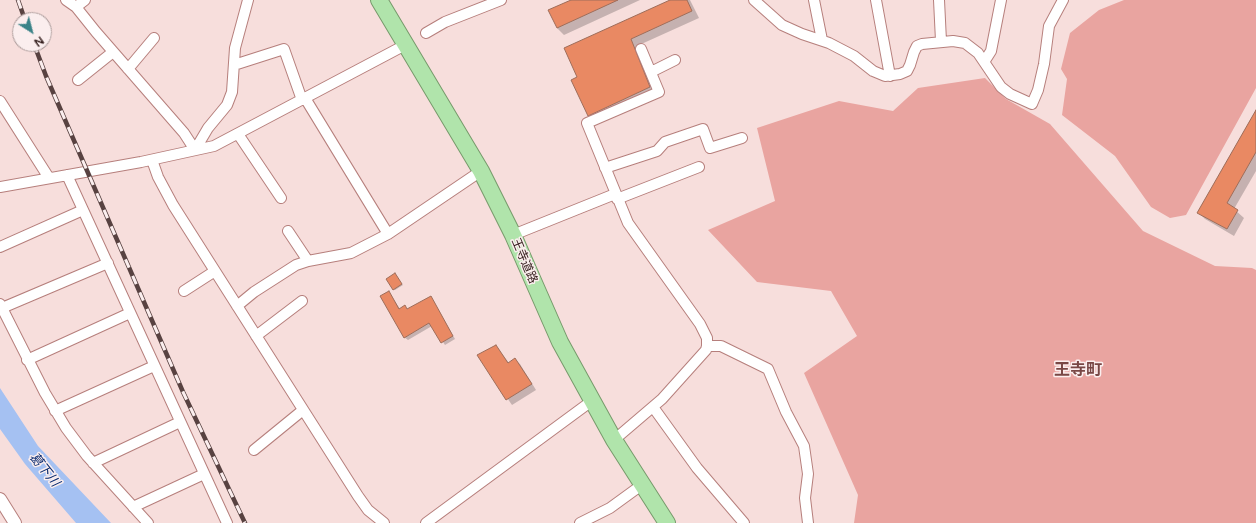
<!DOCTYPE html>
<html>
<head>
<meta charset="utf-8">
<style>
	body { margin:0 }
	#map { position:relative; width:1256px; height:523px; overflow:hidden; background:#f7dedc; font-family:"Varela Round",sans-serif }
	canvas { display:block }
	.north { position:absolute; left:12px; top:12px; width:40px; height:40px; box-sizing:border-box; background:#fbeeee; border:1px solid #aa9a99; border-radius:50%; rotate:144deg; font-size:11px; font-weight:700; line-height:16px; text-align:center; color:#311b1a }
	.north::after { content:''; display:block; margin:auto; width:14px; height:18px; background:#3b8388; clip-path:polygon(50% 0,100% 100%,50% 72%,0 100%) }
</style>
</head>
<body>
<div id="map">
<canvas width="1256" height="523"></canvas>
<div class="north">N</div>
</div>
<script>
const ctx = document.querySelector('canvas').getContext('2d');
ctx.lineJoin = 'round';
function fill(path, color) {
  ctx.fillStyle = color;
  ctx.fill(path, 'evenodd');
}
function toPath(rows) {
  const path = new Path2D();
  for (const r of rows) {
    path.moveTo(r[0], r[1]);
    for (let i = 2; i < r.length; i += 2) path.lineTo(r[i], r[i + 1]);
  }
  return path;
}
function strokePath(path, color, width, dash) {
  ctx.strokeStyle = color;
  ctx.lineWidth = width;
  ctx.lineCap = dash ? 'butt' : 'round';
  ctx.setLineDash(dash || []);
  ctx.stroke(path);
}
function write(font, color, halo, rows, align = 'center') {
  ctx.font = font + ' "Varela Round","Noto Sans JP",sans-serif';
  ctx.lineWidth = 3;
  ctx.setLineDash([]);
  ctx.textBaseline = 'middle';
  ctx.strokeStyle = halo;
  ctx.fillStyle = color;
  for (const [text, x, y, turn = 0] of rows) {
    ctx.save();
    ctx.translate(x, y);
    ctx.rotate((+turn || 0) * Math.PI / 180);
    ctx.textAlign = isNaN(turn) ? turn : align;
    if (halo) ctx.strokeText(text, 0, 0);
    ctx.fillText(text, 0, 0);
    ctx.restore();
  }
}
fill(toPath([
	[1124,0,1256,0,1256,88,1186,215,1170,218,1151,207,1115,156,1062,115,1067,79,1061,69,1070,33,1099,10],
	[985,78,1006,99,1050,124,1143,231,1215,266,1252,268,1256,270,1256,523,854,523,858,495,804,373,857,336,831,291,757,282,708,230,775,201,757,128,839,101,893,111,918,88]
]), '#e9a4a0');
fill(toPath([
	[0,388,38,446,111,523,76,523,25,464,0,429]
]), '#a5c1f2');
fill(toPath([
	[573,0,640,0,564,35,557,28],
	[673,0,690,0,699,18,637,46,656,95,595,122,588,115,578,77],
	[1256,110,1256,171,1234,209,1244,218,1234,236,1205,219,1198,212],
	[396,276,403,285,395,290,393,289],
	[389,292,400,309,405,307,408,310,431,297,455,339,445,345,432,326,408,340,404,337],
	[496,346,509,363,515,360,520,364,536,390,512,405,478,356]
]), '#0003');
const building = toPath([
	[571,0,618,0,557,28,548,10,571,0],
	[670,0,687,0,692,11,631,39,650,87,588,116,571,80,577,77,564,48,670,0],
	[1256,110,1256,152,1227,203,1238,210,1227,229,1197,213,1256,110],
	[395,273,402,284,393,290,386,279,395,273],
	[389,291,399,309,405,305,407,309,431,296,453,336,441,343,429,323,404,338,380,296,389,291],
	[496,345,508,363,515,358,532,384,506,400,477,355,496,345]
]);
fill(building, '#e98963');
strokePath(building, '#9e6d5a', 1);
const minor = toPath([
	[66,0,76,7,96,32,184,133,195,150,208,128,227,105,232,92,235,48,248,0],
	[754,0,782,25,802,34,829,43,854,56,873,71,885,76,900,74,907,71,910,65,914,52,917,46,922,44,953,41,965,43,978,53,1001,87,1010,94,1032,104,1038,90,1044,64,1049,26,1063,0],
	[814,0,822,40],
	[876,0,890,76],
	[939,0,941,41],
	[76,7,85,0],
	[426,33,445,22,501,0],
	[984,62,991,51,1001,0],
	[234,65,284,49,302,100],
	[128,69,154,38],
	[651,72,675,60],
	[78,80,113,52],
	[305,98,388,234],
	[0,101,49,178],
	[238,134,281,198],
	[152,160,158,177,173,205,358,496,368,510,384,523],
	[605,168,657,151,665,142,703,129,710,148,742,138],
	[67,175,227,523],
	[0,187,141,162,214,146,407,44],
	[617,199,699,167],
	[288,231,308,261],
	[513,235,615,194],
	[0,247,83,210],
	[184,291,215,271],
	[0,304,45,393,66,428,87,456,148,523],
	[237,306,254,292,296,265,308,261,351,253,388,234,481,171],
	[2,308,108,263],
	[256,336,302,301],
	[707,346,721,346,768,369,786,412,804,446,808,474,805,498,808,523],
	[27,360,130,313],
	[653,407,697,468,744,523],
	[55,411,154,366],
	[614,440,662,399,706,350,707,346,707,338,700,324,628,223,587,123,659,92,641,49],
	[254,450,303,410],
	[93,463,180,422],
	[133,507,204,474],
	[426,523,593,400],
	[580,523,610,508,643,484]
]);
const tertiary = toPath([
	[0,499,15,523]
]);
const trunk = toPath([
	[379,0,481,171,513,235,560,342,614,440,667,523]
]);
strokePath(minor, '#b67f7c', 12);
strokePath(tertiary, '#b67f7c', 14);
strokePath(trunk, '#779a6b', 18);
strokePath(minor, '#fff', 10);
strokePath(tertiary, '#fff', 12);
strokePath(trunk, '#b0e4ab', 16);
const rail = toPath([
	[18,0,25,20],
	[34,44,46,76,183,392,245,523]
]);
strokePath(rail, '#584241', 4.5);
strokePath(rail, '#fbeeee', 3, [9]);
write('12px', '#311b1a', '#fbeeee', [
	["王寺道路",524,261,67]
]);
write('italic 13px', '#07296f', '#fbeeee', [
	["葛下川",44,470,51]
]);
write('bold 16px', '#794745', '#fbeeee', [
	["王寺町",1078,371]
]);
</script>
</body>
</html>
